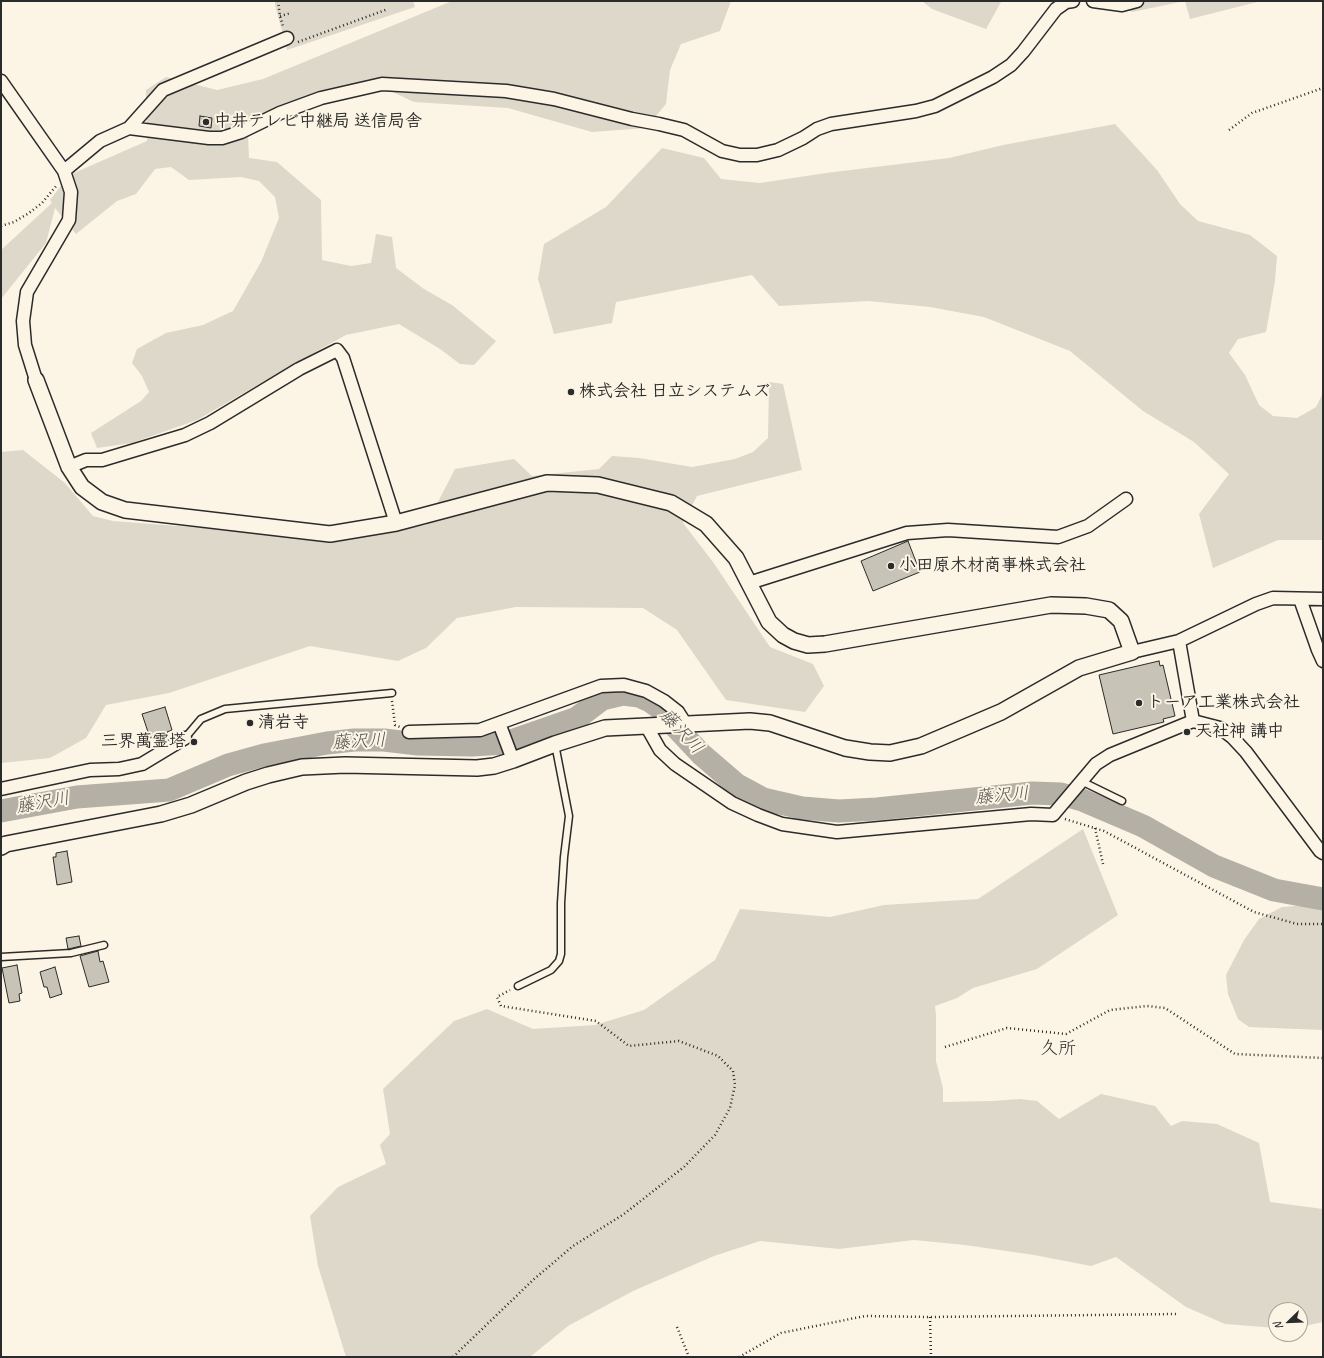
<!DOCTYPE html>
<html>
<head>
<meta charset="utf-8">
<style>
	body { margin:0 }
	#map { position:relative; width:1324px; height:1358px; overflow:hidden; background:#fcf5e5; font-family:Caveat,sans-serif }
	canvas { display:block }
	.frame { position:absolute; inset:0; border:2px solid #2b2b2b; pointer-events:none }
	.north { position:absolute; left:1268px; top:1302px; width:40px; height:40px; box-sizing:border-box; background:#fcf5e5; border:1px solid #a8a49b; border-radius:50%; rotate:247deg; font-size:11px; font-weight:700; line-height:16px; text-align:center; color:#2b2b2b }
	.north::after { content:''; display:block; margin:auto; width:14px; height:18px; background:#2b2b2b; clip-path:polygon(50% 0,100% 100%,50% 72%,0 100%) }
</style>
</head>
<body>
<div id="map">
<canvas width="1324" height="1358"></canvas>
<div class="frame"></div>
<div class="north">N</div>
</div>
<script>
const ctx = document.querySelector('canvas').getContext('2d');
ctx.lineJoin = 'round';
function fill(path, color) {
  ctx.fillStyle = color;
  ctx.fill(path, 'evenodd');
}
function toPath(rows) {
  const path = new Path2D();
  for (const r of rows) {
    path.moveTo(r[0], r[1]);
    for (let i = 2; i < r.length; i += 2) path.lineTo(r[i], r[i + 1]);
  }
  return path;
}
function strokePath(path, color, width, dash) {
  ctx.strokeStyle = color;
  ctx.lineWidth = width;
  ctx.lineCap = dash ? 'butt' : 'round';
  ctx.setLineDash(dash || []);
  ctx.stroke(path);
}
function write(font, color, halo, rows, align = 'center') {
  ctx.font = font + ' Caveat,"Klee One",sans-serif';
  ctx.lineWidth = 4;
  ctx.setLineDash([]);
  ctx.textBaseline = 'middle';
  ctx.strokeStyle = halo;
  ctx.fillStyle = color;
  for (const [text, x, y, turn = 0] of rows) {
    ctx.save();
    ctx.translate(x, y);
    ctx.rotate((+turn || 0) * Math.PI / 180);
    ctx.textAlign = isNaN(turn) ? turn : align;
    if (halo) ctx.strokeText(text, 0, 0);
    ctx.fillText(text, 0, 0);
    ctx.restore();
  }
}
fill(toPath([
	[275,1,413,1,415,7,287,50,275,5],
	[452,1,731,1,720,31,681,44,670,70,666,104,646,128,592,132,508,108,414,102,371,82,258,118,248,136,249,158,277,162,321,200,322,260,351,266,371,263,376,234,392,237,396,268,424,289,452,305,496,341,474,365,460,364,440,349,399,324,346,335,299,361,197,420,132,443,97,448,91,433,141,401,149,392,142,376,132,363,137,349,166,333,203,325,233,311,261,262,279,218,275,197,259,181,241,177,189,180,171,167,155,169,136,194,117,201,76,234,55,208,46,243,1,299,1,250,52,203,50,200,63,183,74,173,147,141,146,90,166,77,217,90,263,79],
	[922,1,1001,1,1001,2,986,29,932,9],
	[1115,1,1185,1,1132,12],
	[1185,1,1261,1,1190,19],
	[1115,124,1157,170,1180,204,1198,221,1250,235,1277,256,1275,281,1266,332,1238,339,1229,353,1245,375,1259,405,1273,416,1297,418,1316,407,1323,393,1323,540,1278,540,1213,568,1199,514,1229,474,1194,442,1143,411,1070,351,984,317,930,307,868,301,779,306,752,275,616,302,612,323,554,334,538,279,544,244,606,207,662,148,704,158,721,179,760,183,826,173,949,158,1003,145],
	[769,382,783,384,802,470,697,496,683,523,713,562,770,647,813,664,824,686,805,712,726,700,677,630,643,608,516,607,457,618,426,648,398,661,310,646,169,693,106,705,86,738,50,758,1,763,1,452,23,450,65,483,93,516,113,521,346,539,426,525,455,469,514,459,532,476,599,469,612,456,639,458,692,467,735,459,753,452,768,438],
	[1083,829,1118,915,1037,969,973,988,957,998,935,1006,936,1015,936,1061,943,1088,943,1102,992,1101,1020,1099,1037,1101,1059,1119,1101,1094,1155,1106,1171,1126,1182,1121,1217,1124,1259,1143,1270,1202,1323,1209,1323,1322,1300,1327,1300,1310,1276,1310,1276,1328,1225,1324,1186,1307,1116,1257,1091,1266,1034,1255,965,1245,914,1240,839,1249,760,1241,714,1256,633,1291,568,1326,530,1357,346,1357,318,1266,310,1216,338,1187,386,1164,380,1145,390,1134,383,1089,454,1021,487,1009,533,1029,595,1025,644,1010,715,960,740,909,830,917,884,905,978,899],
	[1306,905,1323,910,1323,1030,1249,1027,1238,1019,1228,994,1226,975,1244,940,1259,919,1282,907]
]), '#ded8ca');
strokePath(toPath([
	[1,811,77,797,169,790,228,765,264,755,327,743,354,740,384,740,418,744,472,745,505,743,577,718,602,699,623,694,639,696,650,701,660,708,671,722,701,754,737,785,763,799,802,808,839,811,877,809,1032,793,1061,794,1082,800,1143,826,1214,866,1274,890,1323,899]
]), '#b4b0a5', 23);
const building = toPath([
	[200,116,212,118,211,128,199,126,200,116],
	[908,541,920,572,873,591,861,561,908,541],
	[1159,661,1160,666,1163,665,1175,716,1163,719,1164,722,1113,734,1099,675,1159,661],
	[165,707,172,730,167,732,168,737,157,740,156,736,150,738,142,714,165,707],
	[67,851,72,882,57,885,53,857,56,857,56,853,67,851],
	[79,936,81,946,68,949,66,938,79,936],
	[98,951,100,962,103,961,109,982,89,987,80,956,98,951],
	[17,965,22,993,19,994,20,1001,9,1003,2,968,17,965],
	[55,967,62,994,50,998,47,987,44,987,40,972,55,967]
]);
fill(building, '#c8c3b7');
strokePath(building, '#2b2b2b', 1);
const service = toPath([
	[185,738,201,719,225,709,392,693],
	[1081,781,1122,801],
	[1,957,71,953,104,945],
	[518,986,551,970,559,961,561,954,561,903,564,857,569,816,555,744]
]);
const minor = toPath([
	[1093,1,1122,5,1137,1],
	[1,81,64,171,71,192,69,220,27,292,23,321,25,345,36,380],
	[129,128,209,138,222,138,241,132,280,113,321,98,382,84,506,91,554,99,632,119,659,124,684,130,722,151,740,155,757,155,778,150,803,138,817,129,831,124,916,111,935,106,993,77,1011,65,1023,52,1056,9,1066,2,1073,1],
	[64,171,100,141,129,128,163,90,287,38],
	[69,467,86,460,102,460,185,435,210,423,299,369,337,350,343,358,396,523],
	[749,583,907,533,948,530,1058,537,1088,526,1126,499],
	[1300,599,1318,650,1323,661],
	[1179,641,1193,721],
	[1132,652,1179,641,1256,604,1273,598,1323,599],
	[499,723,513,760],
	[647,727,660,750,675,764,732,803,758,815,782,824,837,832,1031,814,1053,815,1096,764,1110,755,1193,721,1220,728,1232,737,1246,752,1320,851,1323,853],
	[409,732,480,730,601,686,624,685,646,691,664,701,678,712,685,723],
	[1,789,90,770,119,769,142,764,185,738]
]);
const tertiary = toPath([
	[1,847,6,844,161,814,191,805,246,782,268,775,302,767,345,765,477,768,494,766,513,760,555,744,605,728,750,721,770,723,845,748,870,752,890,753,921,746,1001,712,1079,668,1132,652,1121,621,1109,610,1086,606,1051,605,825,644,808,645,794,641,783,635,769,622,736,558,706,524,671,503,598,485,547,483,396,523,330,534,125,510,102,502,82,487,69,467,36,380]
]);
strokePath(service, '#2b2b2b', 9);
strokePath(minor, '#2b2b2b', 15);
strokePath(tertiary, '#2b2b2b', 18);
strokePath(toPath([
	[278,1,280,16,283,26],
	[280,16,291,13],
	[298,42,388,9],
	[1229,130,1252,113,1323,88],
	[1,226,14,222,29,213,42,203,57,185],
	[392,701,395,725,400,727],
	[1065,819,1104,831,1254,912,1297,924,1323,924],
	[1095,828,1103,864],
	[945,1047,1007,1028,1066,1034,1110,1010,1147,1006,1165,1008,1235,1054,1323,1058],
	[930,1317,931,1357],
	[677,1327,689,1357],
	[453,1357,533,1280,573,1246,624,1214,684,1167,715,1135,730,1108,735,1085,733,1071,718,1056,679,1041,629,1046,596,1021,501,1006,497,997,510,990],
	[739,1357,781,1333,865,1316,930,1317,1177,1314]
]), '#2b2b2b', 2.5, [1, 3]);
strokePath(service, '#fcf5e5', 6);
strokePath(minor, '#fcf5e5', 12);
strokePath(tertiary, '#fcf5e5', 15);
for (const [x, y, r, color] of [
	[206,122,4,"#2b2b2b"],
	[571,392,4,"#2b2b2b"],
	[891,566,4,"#2b2b2b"],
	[1139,703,4,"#2b2b2b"],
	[250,723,4,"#2b2b2b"],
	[1187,732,4,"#2b2b2b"],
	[194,742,4,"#2b2b2b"]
]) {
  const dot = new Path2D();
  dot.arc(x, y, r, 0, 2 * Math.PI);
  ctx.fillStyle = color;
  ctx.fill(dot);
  strokePath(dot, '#fcf5e5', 1.5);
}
write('bold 17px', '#2b2b2b', '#fcf5e5', [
	["中井テレビ中継局 送信局舎",214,122],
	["株式会社 日立システムズ",579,392],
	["小田原木材商事株式会社",899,566],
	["トーア工業株式会社",1147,703],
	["清岩寺",258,723],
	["天社神 講中",1195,732],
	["三界萬霊塔",186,742,"right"]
], 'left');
write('italic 18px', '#545350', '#fcf5e5', [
	["藤沢川",681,732,47],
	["藤沢川",359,742,-3],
	["藤沢川",1002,796,-5],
	["藤沢川",43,803,-10]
]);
write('18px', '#2b2b2b', '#fcf5e5', [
	["久所",1058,1049]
]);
</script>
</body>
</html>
